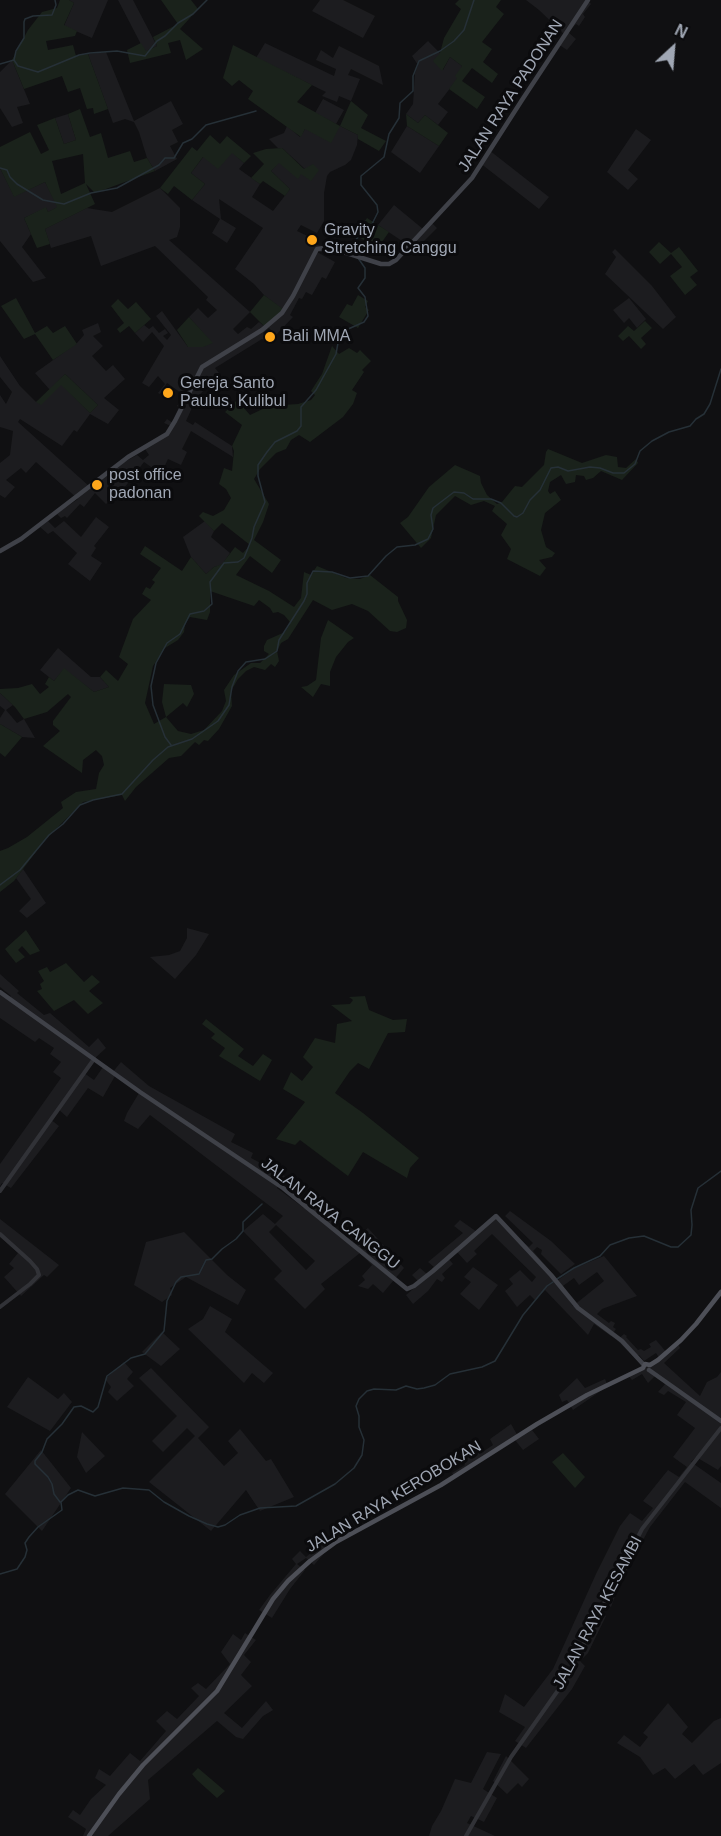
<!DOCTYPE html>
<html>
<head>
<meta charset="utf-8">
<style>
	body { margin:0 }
	#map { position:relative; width:721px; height:1836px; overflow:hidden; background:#101012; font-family:Helvetica,sans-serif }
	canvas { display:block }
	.north { position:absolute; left:643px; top:18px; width:60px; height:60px; -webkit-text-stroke:4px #0b0b0d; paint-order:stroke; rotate:26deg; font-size:16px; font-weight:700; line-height:24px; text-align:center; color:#a0a7b4 }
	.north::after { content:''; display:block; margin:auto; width:21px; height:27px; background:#a0a7b4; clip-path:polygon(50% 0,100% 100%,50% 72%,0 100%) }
</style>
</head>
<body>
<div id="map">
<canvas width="721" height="1836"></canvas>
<div class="north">N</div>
</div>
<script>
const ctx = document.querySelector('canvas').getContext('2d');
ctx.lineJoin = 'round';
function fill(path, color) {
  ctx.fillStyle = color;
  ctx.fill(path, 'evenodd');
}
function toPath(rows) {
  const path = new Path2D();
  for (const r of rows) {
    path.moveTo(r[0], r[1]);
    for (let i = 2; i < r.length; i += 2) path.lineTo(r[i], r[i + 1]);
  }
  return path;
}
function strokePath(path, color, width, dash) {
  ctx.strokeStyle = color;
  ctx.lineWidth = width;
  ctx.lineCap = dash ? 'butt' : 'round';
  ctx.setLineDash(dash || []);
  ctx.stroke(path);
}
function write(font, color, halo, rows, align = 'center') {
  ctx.font = font + ' Helvetica,sans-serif';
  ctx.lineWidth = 6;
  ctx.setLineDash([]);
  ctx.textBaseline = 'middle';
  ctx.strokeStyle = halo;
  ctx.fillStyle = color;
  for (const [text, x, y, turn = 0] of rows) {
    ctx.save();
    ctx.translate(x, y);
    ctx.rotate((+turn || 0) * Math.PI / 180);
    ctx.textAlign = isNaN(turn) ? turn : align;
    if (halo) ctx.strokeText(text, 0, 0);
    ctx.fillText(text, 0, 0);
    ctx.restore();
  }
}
fill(toPath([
	[69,0,108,0,92,38,64,26,74,3],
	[118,0,133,0,157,46,145,52],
	[320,0,343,0,375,16,363,38,312,11],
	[526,0,590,0,589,2,591,4,583,14,585,17,579,26,576,24,568,32,576,39,567,50,558,44,565,35,539,10],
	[428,41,440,53,443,70,450,57,462,66,458,78,438,104,448,112,438,125,425,115,418,123,406,114,413,104,415,73,418,65,412,56],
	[265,43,334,76,336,69,316,60,321,50,333,58,339,46,379,66,383,85,351,69,348,75,360,79,351,101,339,96,337,102,322,96,326,92,256,58],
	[106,52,134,121,171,101,183,124,172,130,178,142,170,146,177,159,155,171,147,158,139,132,134,122,125,119,113,123,88,54],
	[12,60,30,104,17,107,23,123,12,127,0,108,0,72],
	[323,99,344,110,336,124,315,113],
	[68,114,76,140,64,144,55,118],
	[287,126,300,137,305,129,340,126,358,135,357,145,351,160,345,165,330,172,327,176,324,193,324,221,317,233,301,225,297,231,318,241,317,245,343,250,317,252,335,262,326,279,322,277,312,295,306,292,302,299,299,298,290,315,293,317,276,335,269,328,263,333,270,341,267,343,262,339,215,368,219,373,196,399,186,421,193,425,195,422,232,446,233,457,191,431,182,449,187,452,181,465,168,459,161,474,144,462,118,496,113,498,106,504,95,493,84,507,80,504,67,518,65,516,61,518,57,514,48,521,55,528,64,521,81,537,96,517,109,527,94,546,96,548,91,556,102,563,90,581,68,564,77,553,53,531,48,534,40,527,62,510,78,499,36,462,26,473,21,468,6,480,15,487,5,498,0,495,0,463,10,455,13,431,0,427,0,395,6,404,12,392,0,377,0,356,20,386,36,402,61,384,90,413,98,405,65,374,50,390,35,373,77,343,84,335,82,330,98,323,101,332,93,336,103,346,92,356,106,371,113,365,125,379,104,398,119,410,108,424,90,414,77,432,74,430,62,446,20,419,18,422,90,487,117,466,137,455,143,460,149,455,145,449,159,439,171,426,164,423,167,419,173,423,181,408,177,406,184,395,167,383,160,394,158,393,165,384,158,376,149,387,142,383,164,346,152,332,143,342,135,333,144,325,149,329,153,326,159,333,165,329,168,333,163,336,167,340,171,335,156,316,162,311,188,347,212,343,189,317,198,308,208,318,217,310,206,300,208,297,155,246,101,266,91,236,51,248,45,229,87,208,112,212,160,188,180,208,180,227,177,237,169,240,250,312,233,329,238,334,247,327,251,329,259,322,265,327,282,309,264,295,254,284,235,269,263,228,219,199,221,219,236,228,227,243,212,233,220,219,192,200,205,184,191,173,204,156,232,152,244,163,239,169,260,184,252,197,273,211,290,189,271,171,279,162,305,169,282,148,278,148,269,139,284,133],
	[407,126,439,146,420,173,391,152],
	[636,129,651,140,628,170,638,179,628,190,607,172],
	[489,150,549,197,539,209,480,163],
	[0,168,14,196,45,182,58,207,48,212,46,208,24,218,31,234,22,247,46,278,33,282,0,241],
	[394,205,423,229,430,221,437,228,414,251,408,245,378,225],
	[615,249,652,286,676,317,663,329,605,274,616,257,612,252],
	[629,298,646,319,637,328,629,318,624,323,613,310],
	[205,521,214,531,211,537,230,553,222,565,214,567,206,574,191,557,183,537],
	[58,648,91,677,100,677,109,687,94,692,64,669,54,681,40,670],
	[0,693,13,705,6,710,17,723,24,719,35,738,22,737,0,724,0,718,5,710,0,706],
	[23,869,46,903,27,918,19,911,31,899,16,878],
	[187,928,209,934,196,955,175,979,150,957,169,955,180,951,187,938],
	[0,974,19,991,17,993,44,1015,50,1013,89,1047,98,1038,106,1048,93,1060,84,1073,94,1080,103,1067,112,1073,121,1062,149,1086,235,1134,231,1142,253,1153,251,1158,285,1176,277,1188,304,1208,316,1193,331,1205,327,1210,338,1217,331,1227,349,1243,368,1228,404,1268,383,1293,373,1284,368,1289,358,1286,365,1280,362,1276,372,1265,360,1253,321,1284,325,1289,305,1309,274,1279,282,1271,243,1231,263,1214,275,1224,283,1216,150,1115,138,1129,124,1121,127,1113,139,1093,115,1076,103,1097,88,1088,67,1117,58,1109,50,1119,59,1126,11,1188,2,1183,0,1186,0,1164,61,1078,53,1072,61,1062,50,1054,54,1048,39,1038,35,1042,0,1018,0,993,7,999,11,996,0,987],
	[276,1225,315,1261,306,1270,269,1232],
	[510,1211,551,1241,575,1264,561,1274,541,1254,542,1250,537,1247,533,1251,558,1280,575,1268,604,1256,637,1296,602,1309,597,1314,609,1323,611,1321,615,1323,613,1327,616,1329,611,1336,594,1324,588,1335,545,1290,535,1300,530,1295,517,1307,505,1291,513,1284,509,1279,520,1270,532,1282,536,1277,492,1234,474,1251,477,1254,467,1263,457,1252,448,1258,453,1264,442,1274,445,1278,442,1282,437,1279,428,1291,413,1304,406,1295,420,1283,412,1275,420,1268,427,1274,434,1267,428,1262,463,1233,454,1226,460,1220,477,1232,493,1216,529,1247,533,1243,505,1216],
	[597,1272,604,1281,573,1306,560,1288,574,1278,579,1285],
	[0,1219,59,1265,47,1277,44,1275,21,1296,4,1277,14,1268,9,1264,18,1253,0,1237],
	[184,1232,227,1275,246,1290,238,1305,186,1277,170,1288,172,1295,162,1302,134,1285,146,1242],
	[473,1267,498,1285,479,1310,460,1294,471,1282,464,1277],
	[210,1306,232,1319,225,1332,273,1373,264,1383,252,1373,244,1383,188,1329,203,1319],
	[162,1332,180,1349,161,1366,142,1352],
	[624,1334,627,1336,626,1337,638,1350,641,1349,644,1351,651,1347,649,1344,656,1340,667,1353,678,1344,680,1348,664,1363,700,1396,707,1382,717,1377,721,1372,721,1466,718,1470,696,1457,691,1462,721,1483,721,1508,685,1482,650,1527,621,1581,611,1607,601,1601,596,1610,606,1616,588,1653,580,1661,585,1666,572,1689,526,1748,515,1741,525,1727,499,1712,505,1694,524,1707,553,1669,596,1574,620,1526,630,1513,642,1521,653,1508,643,1501,668,1470,679,1477,687,1467,673,1457,695,1428,677,1415,686,1402,668,1391,664,1395,658,1392,666,1383,655,1376,648,1383,642,1374,632,1380,627,1374,645,1368,660,1359,656,1353,644,1361,639,1355,635,1358,617,1340],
	[124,1362,133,1372,127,1379,134,1386,117,1401,108,1392,111,1387,105,1379],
	[151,1368,209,1427,198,1438,224,1466,238,1453,228,1441,240,1429,266,1461,271,1459,294,1497,260,1511,246,1490,211,1531,149,1482,195,1436,187,1428,163,1452,152,1441,177,1416,139,1378],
	[28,1377,58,1399,64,1393,72,1402,50,1431,7,1407],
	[577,1378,585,1388,605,1379,608,1386,573,1410,567,1400,562,1402,559,1395],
	[511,1424,519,1438,532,1430,539,1439,523,1450,515,1440,455,1478,452,1473,465,1465,460,1457,479,1446,484,1451,493,1445,490,1439],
	[82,1432,105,1456,86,1473,77,1457],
	[41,1450,71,1488,42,1531,5,1494],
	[325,1533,331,1540,324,1544,328,1549,314,1565,306,1558,297,1564,305,1570,290,1589,272,1618,259,1610,270,1595,296,1564,292,1559,300,1551,306,1557,318,1547,312,1540],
	[245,1633,256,1640,244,1655,251,1662,241,1675,252,1686,224,1713,242,1728,266,1701,273,1710,263,1716,243,1739,236,1737,217,1721,148,1780,150,1799,108,1836,83,1836,86,1829,68,1817,73,1810,80,1815,91,1799,106,1785,95,1778,99,1769,110,1776,130,1753,140,1761,166,1731,156,1721,167,1711,177,1719,199,1696,191,1688,198,1683,206,1689,230,1664,221,1652,233,1634,241,1640],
	[668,1703,688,1727,682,1734,692,1743,714,1721,721,1718,721,1763,703,1775,694,1764,675,1779,665,1768,653,1775,640,1757,617,1743,624,1735,640,1747,648,1737,643,1733],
	[487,1752,501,1754,483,1789,497,1798,484,1822,471,1816,467,1823,495,1836,429,1836,432,1826,441,1811,455,1779,471,1783],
	[506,1756,529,1779,522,1787,518,1783,507,1794,493,1781]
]), '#1c1c1f');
fill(toPath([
	[60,0,69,0,74,3,64,25,77,31,75,36,46,41,48,50,73,45,76,56,88,54,108,109,94,114,93,108,87,109,80,88,68,92,62,76,24,89,12,60,28,30,42,12,57,8],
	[161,0,191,0,198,9,180,29,203,49,186,60,180,40,168,43,171,53,130,63,127,50,141,43,146,51,157,46,153,37,178,24],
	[459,0,501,0,496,7,504,14,482,42,492,49,483,62,498,74,492,83,472,68,462,81,485,97,477,109,449,89,457,78,455,76,462,66,450,57,442,71,433,61,440,53,444,38,461,9,455,4],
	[233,45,312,85,297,102,340,126,351,101,368,115,361,128,386,141,379,151,358,139,358,135,340,126,331,143,305,129,301,137,248,99,253,91,239,80,232,86,223,78],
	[80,109,90,137,101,133,108,158,130,151,134,162,147,158,155,171,95,193,86,184,95,204,45,229,50,244,37,248,24,218,46,207,48,212,57,207,45,182,14,197,0,168,0,147,30,132,41,154,49,150,37,125,55,118,64,144,76,140,68,114],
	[83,154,85,183,61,194,52,161],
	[406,114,418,123,425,115,448,133,439,146,407,126],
	[210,135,220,144,227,136,251,156,244,163,232,153,218,169,203,157,191,173,205,184,192,200,174,186,168,194,160,188,192,147,197,151],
	[282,148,304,169,313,164,319,170,311,181,301,174,298,179,279,163,271,171,290,189,285,196,263,181,260,184,251,178,264,164,253,153,266,149],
	[367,218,389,232,377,249,359,237,363,231,360,228],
	[659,242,671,253,679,247,698,271,690,277,697,285,685,295,670,276,682,267,671,254,660,264,649,252],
	[264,295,283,309,265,327,250,312],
	[358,295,368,301,365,307,369,310,358,328,339,317,347,304,352,306],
	[16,298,35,333,47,326,53,333,65,326,77,344,53,360,35,334,24,339,1,306],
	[118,299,128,309,136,302,151,319,135,333,129,326,120,333,117,329,124,323,111,306],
	[189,317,213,343,203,347,188,347,177,330],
	[645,321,652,328,641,338,646,344,641,349,629,336,623,341,618,336,628,326,634,331],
	[332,346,339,354,349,348,357,353,360,350,371,361,362,370,364,372,352,390,357,393,353,404,343,417,310,442,299,435,291,440,286,449,276,453,260,469,254,479,269,504,263,522,254,540,281,560,272,573,250,556,236,575,269,591,294,607,301,598,304,572,311,575,317,566,346,578,360,579,370,575,398,597,398,601,407,620,406,628,397,632,390,631,368,611,352,604,332,610,313,600,288,639,281,643,277,651,279,661,275,667,271,664,265,670,254,667,246,671,238,679,231,691,232,706,219,729,208,741,204,740,199,745,195,742,181,756,169,758,136,787,125,801,122,795,83,802,44,841,14,881,0,892,0,851,8,848,27,837,63,808,61,802,76,792,96,789,99,773,104,765,102,756,96,750,83,760,82,773,43,746,60,731,53,725,53,721,71,697,68,694,47,712,24,719,15,707,0,693,0,689,18,688,32,684,40,694,49,687,45,684,49,677,54,681,64,668,94,692,109,687,100,677,106,670,118,681,128,664,119,657,133,619,151,600,142,594,146,587,150,589,155,582,152,580,161,568,140,554,145,546,182,571,191,557,206,574,214,567,222,564,235,547,243,553,250,545,222,523,214,531,199,516,203,512,213,516,224,510,231,498,226,489,219,484,224,468,232,471,234,451,232,446,242,425,225,412,237,400,250,415,269,406,298,404,311,400,315,395,311,391,322,374],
	[210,591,254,606,259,600,270,608,273,613,278,612,284,615,290,622,289,626,285,632,267,640,264,646,264,651,269,654,260,663,251,663,234,675,224,690,226,701,222,711,204,730,191,734,178,731,166,717,183,703,187,707,194,694,191,685,164,684,162,702,166,717,154,724,145,703,153,666,165,648,178,640,184,632,185,624,190,617,207,620,210,612],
	[65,374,98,405,90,413,61,385,41,405,36,402],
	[548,449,582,463,606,455,617,457,618,467,626,468,636,459,638,463,622,480,601,471,593,478,586,480,584,476,576,475,575,482,566,484,561,475,550,482,548,491,550,494,555,491,561,500,545,513,541,530,546,547,555,553,552,557,539,560,546,568,540,576,507,559,511,549,501,535,507,524,492,511,495,506,484,501,471,505,455,496,436,515,431,538,421,548,400,523,408,517,429,487,455,465,480,476,481,483,487,495,497,504,502,502,515,486,522,487,544,465,546,452],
	[328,620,354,638,348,642,336,657,330,672,330,686,321,684,313,697,301,687,307,686,316,680,321,638],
	[0,724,22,737,5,757,0,753],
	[26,930,40,951,30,955,22,946,18,950,25,957,16,963,5,949],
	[66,963,84,982,92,975,100,982,89,991,103,1003,88,1014,74,1000,54,1011,37,991,42,989,40,984,44,981,38,971,47,967,50,972],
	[365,996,369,1010,393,1020,407,1019,405,1032,388,1033,369,1069,358,1063,350,1071,335,1093,363,1113,419,1158,410,1168,407,1178,363,1152,348,1176,300,1140,295,1145,276,1139,305,1102,283,1089,291,1072,302,1081,313,1067,303,1057,315,1038,335,1043,337,1024,352,1021,331,1005,350,1004,353,1000,349,997],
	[206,1019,244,1049,238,1056,253,1066,263,1054,272,1060,260,1081,219,1056,225,1048,211,1038,215,1034,202,1024],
	[563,1453,585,1477,575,1488,552,1462],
	[198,1768,225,1791,217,1798,197,1780,192,1774]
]), '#1a221b');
strokePath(toPath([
	[14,60,18,66,38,72,79,55,90,53,117,51,145,56,157,41,165,36,178,23,193,14,207,0],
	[0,64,14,60,16,51,24,38,24,22,25,19,33,16,52,15,56,5,55,0],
	[0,168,7,170,10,177,17,184,43,200,64,204,91,193,117,188,159,165,165,158,174,158,183,143,192,139,206,125,256,111],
	[355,254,352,247,353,242,371,226,378,212,377,205,361,185,361,176,384,157,389,134,399,118,400,103,413,91,413,76,419,61,440,51,454,41,464,30,474,0],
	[171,745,165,737,153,705,151,686,156,663,167,643,180,634,190,614,204,611,212,604,210,582,224,563,238,562,244,558,252,538,254,527,265,502,258,476,258,465,267,452,275,442,297,431,301,426,301,407,316,390,336,354,338,343,346,330,364,322,368,316,365,297,358,288,365,278,365,268,358,258],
	[0,885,20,870,49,835,63,824,80,805,93,800,122,794,153,760,168,747,192,739,218,721,229,705,232,687,238,671,246,662,265,659,277,651,279,640,304,601,307,594,307,583,313,571,332,572,350,578,368,576,386,556,397,547,415,545,428,539,433,529,431,515,433,508,454,492,464,493,473,499,491,499,501,503,514,516,517,517,523,513,530,500,540,490,551,468,558,467,568,471,590,467,600,468,613,473,624,473,635,464,640,451,652,441,669,432,690,426,696,419,704,414,710,404,721,369],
	[557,1279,574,1268,600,1256,610,1245,629,1238,644,1236,671,1247,678,1247,691,1235,692,1225,691,1210,698,1188,721,1171],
	[60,1502,54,1494,52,1484,48,1477,35,1464,35,1461,42,1452,47,1439,62,1424,74,1407,81,1406,93,1412,98,1407,107,1376,131,1358,145,1354,164,1331,167,1301,176,1282,181,1277,199,1274,206,1260,212,1259,222,1249,236,1239,243,1231,243,1222,262,1204],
	[0,1574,17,1569,25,1557,27,1550,25,1543,29,1537,38,1527,62,1510,61,1502,68,1495,78,1490,95,1496,123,1488,149,1490,164,1502,189,1516,207,1524,218,1527,225,1525,240,1515,260,1508,296,1506,335,1484,354,1468,362,1455,364,1440,359,1427,359,1416,356,1406,359,1399,367,1391,374,1389,396,1390,406,1386,417,1389,424,1388,435,1385,450,1374,482,1367,495,1361,523,1315,547,1286,553,1282]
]), '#263037', 1.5);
strokePath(toPath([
	[0,1191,94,1059],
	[0,1234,30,1261,37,1269,39,1275,30,1284,0,1307],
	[466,1836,511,1757,566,1679,642,1529,721,1428]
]), '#313237', 4);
strokePath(toPath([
	[0,551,21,539,128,457,167,434,175,421,202,367,262,330,282,313,293,296,317,249,324,248,337,250,381,264,389,264,396,260,472,178,522,100,588,0],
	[0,992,140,1092,283,1188,407,1289,414,1286,433,1271,496,1216,551,1275,578,1308,622,1341,644,1365],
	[649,1370,721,1421]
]), '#3f4148', 4.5);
strokePath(toPath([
	[89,1836,119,1794,143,1765,217,1691,273,1599,288,1581,310,1561,336,1542,441,1485,537,1424,587,1395,643,1368,645,1364,650,1365,658,1360,681,1340,696,1324,721,1292]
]), '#4d4f57', 4.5);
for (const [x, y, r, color] of [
	[312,240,6,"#ffa71b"],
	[270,337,6,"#ffa71b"],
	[168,393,6,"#ffa71b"],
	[97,485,6,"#ffa71b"]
]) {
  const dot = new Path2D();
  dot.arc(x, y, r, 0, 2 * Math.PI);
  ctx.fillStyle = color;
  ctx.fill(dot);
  strokePath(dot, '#0b0b0d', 2);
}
write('16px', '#a0a7b4', '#0b0b0d', [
	["JALAN RAYA PADONAN",511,96,-57],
	["JALAN RAYA CANGGU",330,1214,38],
	["JALAN RAYA KEROBOKAN",394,1497,-31],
	["JALAN RAYA KESAMBI",598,1613,-62]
]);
write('16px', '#a0a7b4', '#0b0b0d', [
	["Gravity",324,231],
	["Stretching Canggu",324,249],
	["Bali MMA",282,337],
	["Gereja Santo",180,384],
	["Paulus, Kulibul",180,402],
	["post office",109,476],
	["padonan",109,494]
], 'left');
</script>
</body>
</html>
